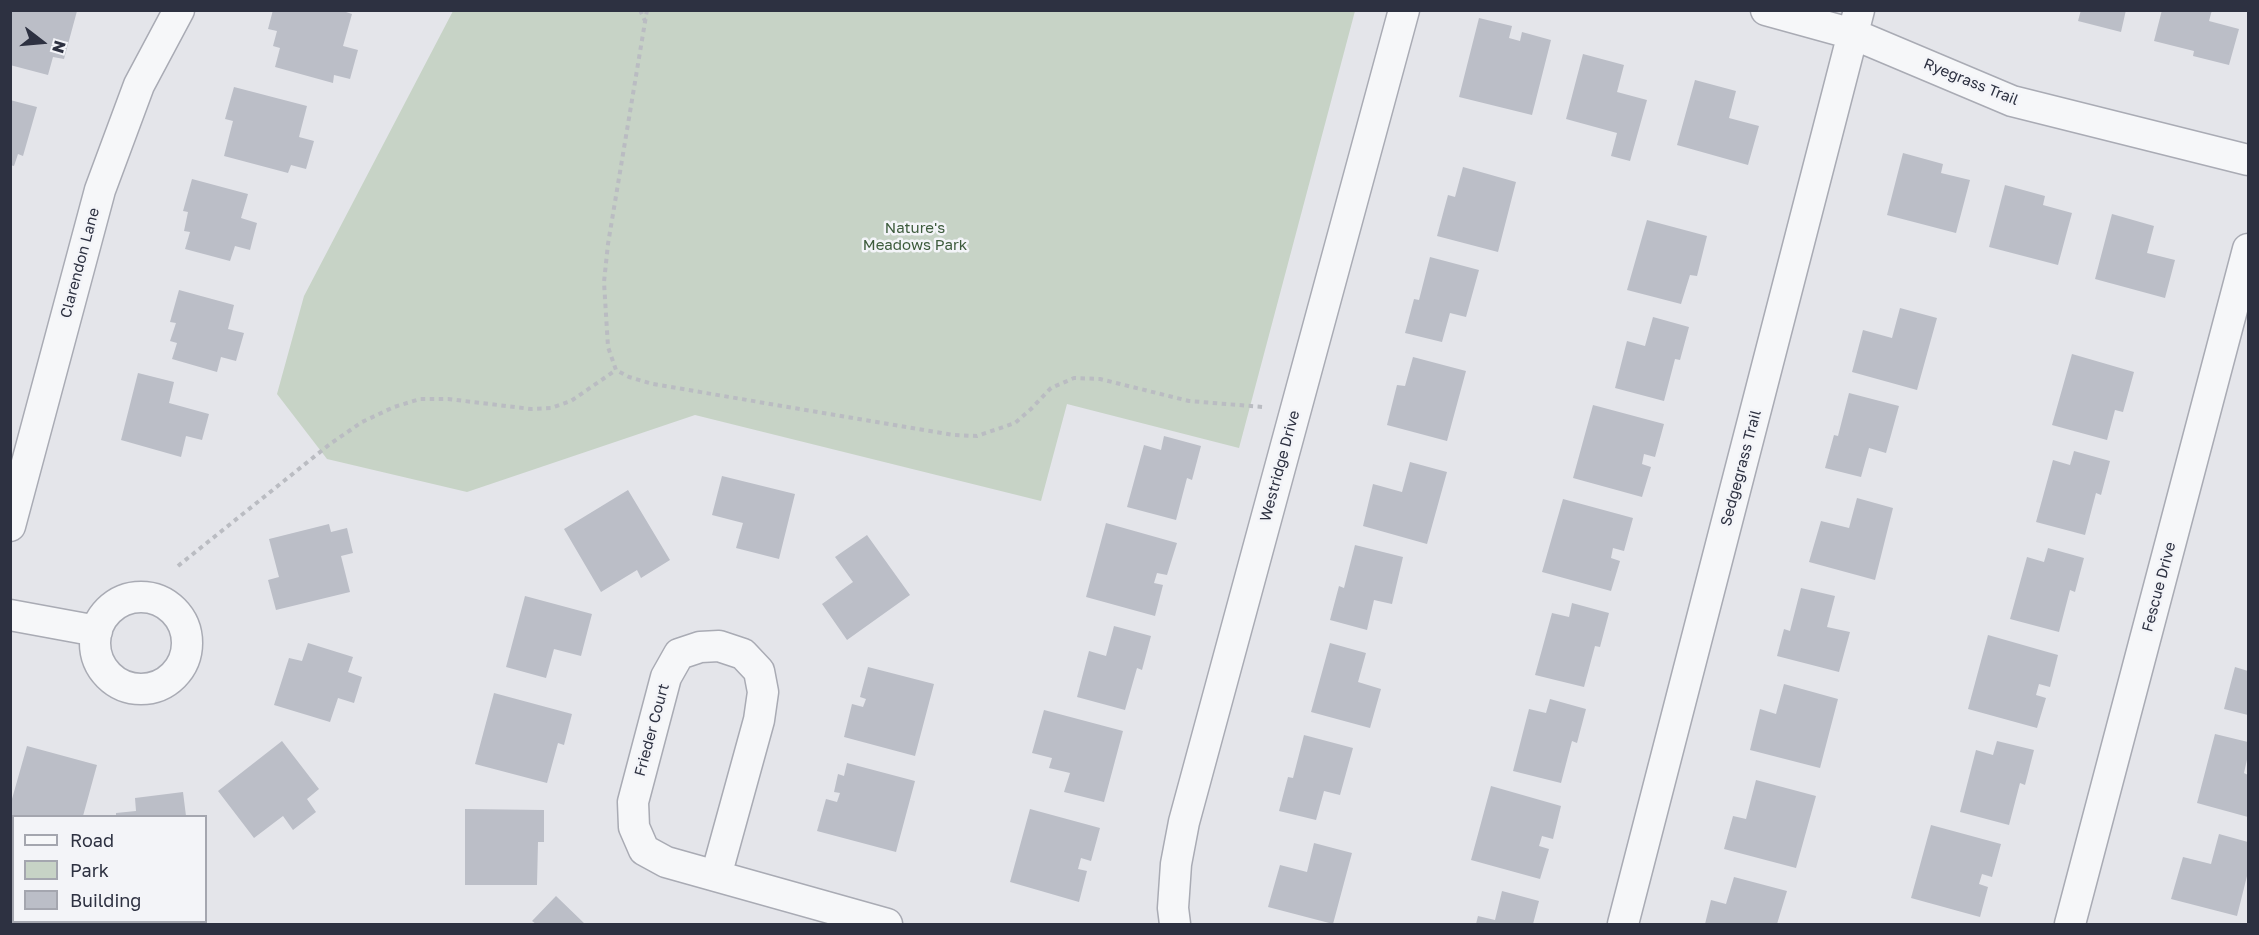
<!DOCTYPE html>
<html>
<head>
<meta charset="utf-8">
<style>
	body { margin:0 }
	#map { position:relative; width:2259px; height:935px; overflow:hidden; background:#e4e5ea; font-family:"Golos Text",sans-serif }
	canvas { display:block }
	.frame { position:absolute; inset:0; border:12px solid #2d3141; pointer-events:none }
	.legend { position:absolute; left:12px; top:815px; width:195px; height:108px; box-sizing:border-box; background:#f3f4f8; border:2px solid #a4a6af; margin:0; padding:8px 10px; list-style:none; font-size:18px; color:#2d3141 }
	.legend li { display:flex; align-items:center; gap:12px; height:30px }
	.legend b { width:30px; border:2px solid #a4a6af }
	.north { position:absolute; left:12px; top:12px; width:60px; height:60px; -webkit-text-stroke:4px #f3f4f8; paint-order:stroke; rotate:106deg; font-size:16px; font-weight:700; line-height:24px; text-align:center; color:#2d3141 }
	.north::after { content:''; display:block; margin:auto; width:21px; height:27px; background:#2d3141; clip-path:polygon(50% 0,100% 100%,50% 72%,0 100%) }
</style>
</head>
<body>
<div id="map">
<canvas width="2259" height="935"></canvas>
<div class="frame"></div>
<ul class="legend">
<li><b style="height:8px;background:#f6f7f9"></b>Road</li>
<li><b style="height:16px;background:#c7d3c6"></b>Park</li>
<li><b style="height:16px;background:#bbbec7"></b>Building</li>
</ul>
<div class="north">N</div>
</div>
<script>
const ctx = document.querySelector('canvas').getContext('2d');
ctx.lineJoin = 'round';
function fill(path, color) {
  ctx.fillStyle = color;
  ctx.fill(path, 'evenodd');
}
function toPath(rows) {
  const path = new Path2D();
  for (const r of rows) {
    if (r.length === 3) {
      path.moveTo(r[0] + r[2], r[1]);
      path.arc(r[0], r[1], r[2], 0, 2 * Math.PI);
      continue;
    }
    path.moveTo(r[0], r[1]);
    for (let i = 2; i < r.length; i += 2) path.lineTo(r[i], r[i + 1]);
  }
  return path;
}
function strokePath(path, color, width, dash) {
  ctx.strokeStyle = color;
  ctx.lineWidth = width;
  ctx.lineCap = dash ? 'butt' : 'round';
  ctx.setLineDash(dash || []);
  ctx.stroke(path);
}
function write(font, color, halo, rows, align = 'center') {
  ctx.font = font + ' "Golos Text",sans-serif';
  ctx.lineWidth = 5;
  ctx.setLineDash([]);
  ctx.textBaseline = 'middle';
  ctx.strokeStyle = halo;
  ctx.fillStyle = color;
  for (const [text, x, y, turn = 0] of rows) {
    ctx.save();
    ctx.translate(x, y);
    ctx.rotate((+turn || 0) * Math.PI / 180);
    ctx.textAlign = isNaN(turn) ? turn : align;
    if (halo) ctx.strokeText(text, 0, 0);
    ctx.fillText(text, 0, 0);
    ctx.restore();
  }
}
fill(toPath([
	[453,11,453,10,1355,11,1239,448,1067,404,1041,501,695,415,467,492,327,459,277,394,304,296]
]), '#c7d3c6');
fill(toPath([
	[10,10,77,11,64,59,53,57,48,75,10,65],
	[273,10,340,10,352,14,343,46,358,50,350,79,334,75,333,83,275,67,280,48,273,46,277,31,268,29],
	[2081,10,2126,10,2121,32,2078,21],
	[2162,10,2212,10,2209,21,2239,29,2229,65,2193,56,2194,51,2154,41],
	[1479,18,1512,26,1509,38,1520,41,1522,32,1551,40,1532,115,1459,97],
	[1583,54,1624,65,1617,92,1647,100,1630,161,1611,156,1617,133,1566,119],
	[1695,80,1736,91,1729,118,1759,126,1748,165,1677,145],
	[234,87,307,106,299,137,314,141,306,169,291,165,288,173,224,156,233,121,225,119],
	[10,100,37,107,23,156,18,154,14,166,10,165],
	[1903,153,1943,164,1941,173,1970,180,1956,233,1887,215],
	[1463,167,1516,182,1498,252,1437,236,1448,195,1455,197],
	[192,179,248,194,241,218,257,223,250,250,235,246,230,261,185,249,190,232,184,231,188,212,183,211],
	[2005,185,2045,196,2043,205,2072,213,2058,265,1989,247],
	[2112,214,2154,226,2147,253,2175,260,2165,298,2095,279],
	[1647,220,1707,236,1697,276,1690,275,1681,304,1627,290],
	[1430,257,1479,270,1466,317,1450,313,1442,342,1405,333,1414,299,1419,300],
	[179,290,234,305,228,329,244,333,236,361,221,357,217,372,172,359,177,343,170,341,176,323,170,322],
	[1900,308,1937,318,1917,390,1852,372,1863,330,1892,338],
	[1653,317,1689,327,1680,360,1675,359,1664,401,1615,388,1627,341,1645,346],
	[2072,354,2134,372,2123,412,2115,410,2107,440,2052,425],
	[1413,357,1466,371,1447,441,1387,425,1397,385,1405,386],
	[138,373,174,382,169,403,209,414,202,440,186,436,181,457,121,440],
	[1849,393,1899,406,1886,453,1869,448,1861,477,1825,468,1834,435,1838,436],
	[1593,405,1664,424,1655,457,1644,454,1642,464,1651,467,1642,497,1573,478],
	[1164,436,1201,446,1192,480,1187,478,1176,520,1127,507,1144,445,1161,450],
	[2074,451,2110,461,2101,495,2096,493,2085,535,2036,522,2053,460,2070,465],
	[1410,462,1447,472,1427,544,1363,526,1373,484,1402,492],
	[722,476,795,494,779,559,736,548,743,523,712,515],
	[628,490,670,560,641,578,637,570,601,592,564,529],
	[1857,498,1893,508,1875,580,1809,562,1821,521,1849,528],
	[1563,499,1633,518,1624,551,1613,548,1611,558,1620,561,1611,591,1542,572],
	[1106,523,1177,543,1167,575,1157,573,1154,583,1163,585,1155,616,1086,597],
	[329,524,331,532,347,528,353,553,341,556,350,592,276,610,268,580,279,577,269,539],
	[867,535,910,595,847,640,822,604,853,582,835,557],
	[1355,545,1403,557,1392,604,1374,600,1367,630,1330,620,1339,586,1344,588],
	[2048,548,2084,558,2075,592,2070,590,2059,632,2010,619,2027,557,2044,562],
	[1801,588,1835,596,1827,627,1850,632,1839,672,1777,656,1784,629,1790,631],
	[525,596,592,614,581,656,554,649,546,678,506,667],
	[1572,603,1609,613,1600,647,1595,646,1584,687,1535,675,1552,613,1569,617],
	[1114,626,1151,636,1142,670,1137,668,1125,710,1077,697,1089,651,1106,656],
	[1988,635,2058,655,2050,687,2039,684,2036,695,2046,698,2037,728,1968,709],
	[308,643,353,657,348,672,362,677,354,703,338,698,330,722,274,705,289,658,302,661],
	[1330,643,1366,653,1358,682,1381,689,1370,728,1311,712],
	[868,667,934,684,915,756,844,737,852,704,863,707,866,699,860,697],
	[2235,667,2248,671,2248,715,2224,709],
	[1784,684,1838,699,1820,768,1750,750,1760,709,1776,714],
	[494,693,572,714,564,745,558,743,547,783,475,764],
	[1550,699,1586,709,1577,743,1572,741,1561,783,1513,771,1529,709,1546,713],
	[1044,710,1123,731,1104,802,1064,792,1070,773,1049,768,1052,758,1032,753],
	[2215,734,2248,742,2248,755,2244,773,2248,775,2248,817,2197,803],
	[1304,735,1353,748,1340,795,1324,791,1316,820,1279,811,1288,777,1293,778],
	[282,741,319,789,307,799,316,812,293,830,283,816,254,838,218,791],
	[1997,741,2034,750,2025,785,2020,783,2009,825,1960,812,1976,750,1993,755],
	[27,746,97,765,83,816,10,816,10,806],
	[847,763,915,781,896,852,817,831,826,799,837,802,840,793,834,792,838,774,844,776],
	[1756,780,1816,796,1796,868,1724,849,1733,816,1746,819],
	[1491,786,1561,806,1553,839,1542,836,1539,846,1549,849,1540,879,1471,860],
	[183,792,186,816,116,816,116,813,136,811,135,798],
	[465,809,544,810,544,842,538,842,537,885,465,885],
	[1030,809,1100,828,1091,861,1081,858,1078,869,1087,871,1079,902,1010,882],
	[1931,825,2001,844,1992,877,1982,874,1979,884,1988,887,1980,917,1911,898],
	[2219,834,2248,842,2248,872,2237,916,2171,899,2183,857,2211,864],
	[1314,843,1352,853,1333,924,1268,907,1280,865,1307,872],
	[1734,877,1787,891,1777,924,1705,924,1711,900,1726,904],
	[1502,891,1539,901,1533,924,1476,924,1478,916,1495,920],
	[10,894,14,895,14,922,55,922,54,924,10,924],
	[556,896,585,924,536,924,532,921]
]), '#bbbec7');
const street = toPath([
	[1766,10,1853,34,2012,101,2248,160],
	[10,526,100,190,139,85,179,10],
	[141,643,46],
	[10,615,97,631],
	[716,876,759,720,763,692,759,671,743,654,719,646,700,647,679,654,666,677,633,802,634,827,644,850,666,862,887,924],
	[1175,924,1173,908,1176,864,1184,822,1404,10],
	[1623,924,1859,10],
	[2070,924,2248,249]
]);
strokePath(street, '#a9abb4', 33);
strokePath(toPath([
	[640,10,645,21],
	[647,10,608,244,604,282,608,347,616,370,629,377,653,384,953,435,977,436,1015,423,1031,409,1051,388,1074,378,1100,379,1189,401,1263,407],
	[178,566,330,444,362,422,394,407,420,399,448,399,531,409,551,408,571,401,616,370]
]), '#babcc2', 4, [4.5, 4.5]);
strokePath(street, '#f6f7f9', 30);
write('15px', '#2d3141', '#f3f4f8', [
	["Ryegrass Trail",1971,82,22],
	["Clarendon Lane",80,263,-75],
	["Westridge Drive",1280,466,-75],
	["Sedgegrass Trail",1741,468,-75],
	["Fescue Drive",2159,587,-75],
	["Frieder Court",652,730,-75]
]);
write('15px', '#3d5b3c', '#f3f4f8', [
	["Nature's",915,228],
	["Meadows Park",915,245]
]);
</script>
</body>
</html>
